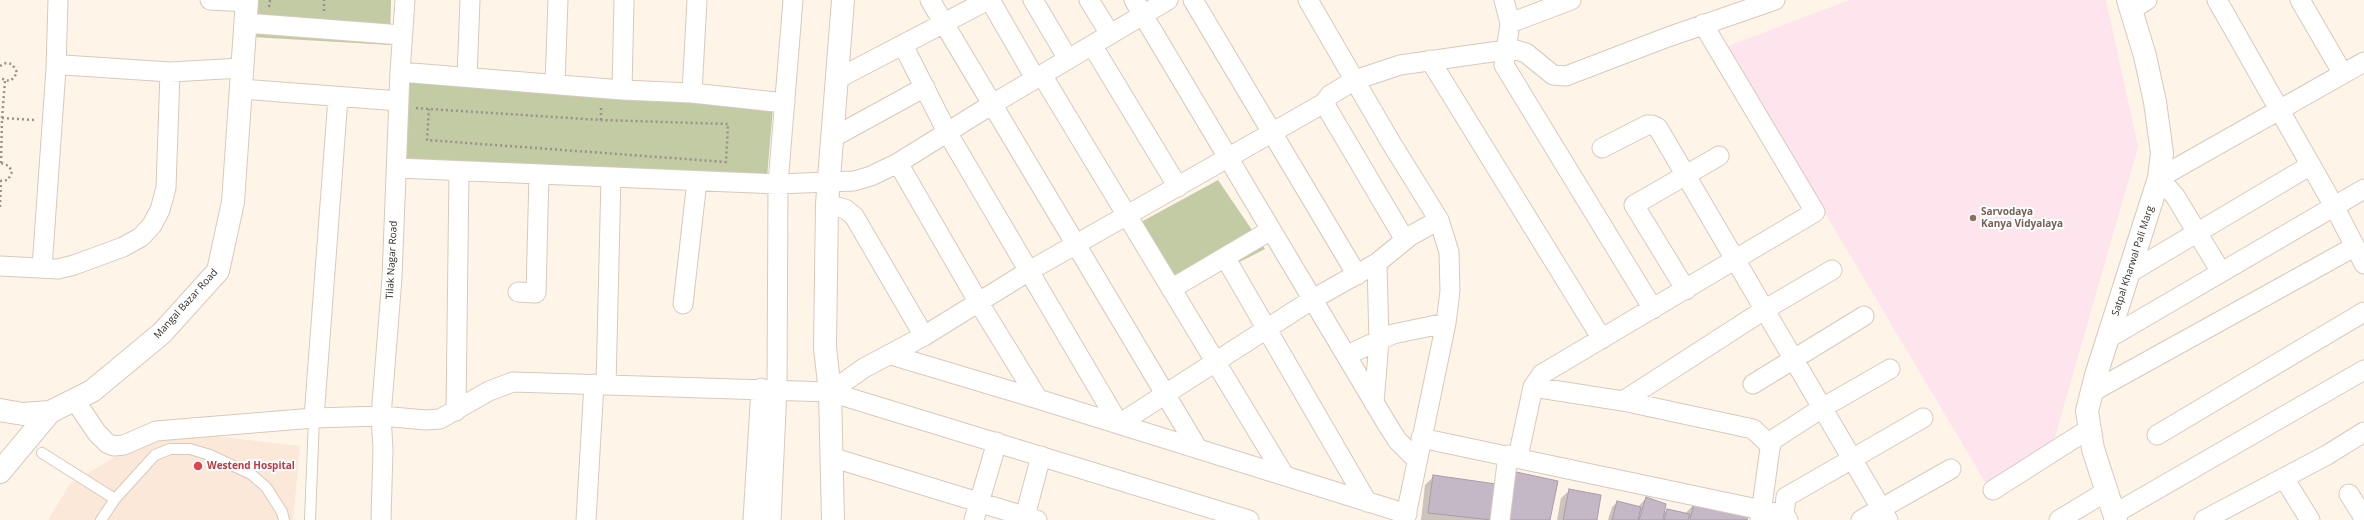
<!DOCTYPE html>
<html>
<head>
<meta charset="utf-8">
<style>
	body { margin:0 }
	canvas { display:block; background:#fff4e8 }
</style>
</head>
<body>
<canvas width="2364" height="520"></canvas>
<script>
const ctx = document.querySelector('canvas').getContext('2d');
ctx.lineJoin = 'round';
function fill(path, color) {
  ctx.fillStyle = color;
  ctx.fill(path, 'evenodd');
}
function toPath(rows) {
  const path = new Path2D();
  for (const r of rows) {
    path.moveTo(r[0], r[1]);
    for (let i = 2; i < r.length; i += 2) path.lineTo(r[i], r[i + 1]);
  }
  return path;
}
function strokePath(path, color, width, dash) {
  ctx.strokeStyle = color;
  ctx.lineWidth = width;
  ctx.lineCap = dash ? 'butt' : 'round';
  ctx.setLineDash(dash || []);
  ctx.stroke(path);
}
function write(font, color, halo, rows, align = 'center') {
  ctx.font = font + ' "Open Sans",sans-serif';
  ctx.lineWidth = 4;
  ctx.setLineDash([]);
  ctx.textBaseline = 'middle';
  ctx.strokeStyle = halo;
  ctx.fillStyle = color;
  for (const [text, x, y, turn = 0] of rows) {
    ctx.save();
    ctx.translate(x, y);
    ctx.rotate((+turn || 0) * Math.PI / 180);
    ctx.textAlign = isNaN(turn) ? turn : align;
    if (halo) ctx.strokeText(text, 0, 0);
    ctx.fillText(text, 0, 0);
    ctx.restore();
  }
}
fill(toPath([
	[1849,0,2106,0,2138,147,2050,454,1990,490,1726,47]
]), '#fde4ed');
fill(toPath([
	[171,431,300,446,293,520,48,520,70,484,128,449]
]), '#fbe8d8');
fill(toPath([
	[255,0,391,0,390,45,252,37],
	[410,80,773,108,767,177,580,170,405,158],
	[1218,180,1265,249,1175,295,1132,227]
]), '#c2cba3');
fill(toPath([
	[1434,476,1495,485,1491,520,1421,520,1425,485],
	[1570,490,1596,520,1557,520,1561,498],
	[1646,498,1663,514,1667,510,1685,514,1694,504,1745,520,1608,520,1612,507,1617,502,1638,507]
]), '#0003');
const building = toPath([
	[1516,472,1558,481,1550,520,1506,520,1516,472],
	[1433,475,1496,484,1492,520,1428,513,1433,475],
	[1569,489,1601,495,1597,520,1563,520,1569,489],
	[1646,497,1666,504,1663,520,1639,520,1646,497],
	[1617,501,1641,507,1638,520,1612,520,1617,501],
	[1694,503,1748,516,1747,520,1690,520,1694,503],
	[1667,509,1690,514,1688,520,1664,520,1667,509]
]);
fill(building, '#c4b8c7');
strokePath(building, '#a99cab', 1);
const service = toPath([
	[42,453,115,499],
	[101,520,115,499,155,455,170,449,190,449,210,455,251,474,266,487,282,512,284,520],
	[310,520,314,418]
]);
const minor = toPath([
	[210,0,247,2],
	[930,0,1198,449],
	[990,0,1035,78],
	[1033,0,1068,59],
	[1089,0,1110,34],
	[1134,0,1387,424,1397,440,1417,460],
	[1193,0,1357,275],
	[1308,0,1390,141,1439,220,1449,252,1450,291,1446,323,1405,520],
	[1504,0,1510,23,1504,65,1653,309],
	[2217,0,2334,206,2364,264],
	[2300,0,2343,74],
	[2131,10,2147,0],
	[245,23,402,35],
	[1510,23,1571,0],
	[903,45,947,132,1119,424,1313,299,1377,263,1410,236,1439,220],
	[1092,45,1178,187],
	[1430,60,1602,339],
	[56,69,58,0],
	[400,72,622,90,692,93,785,103],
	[1042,75,1284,475],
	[467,77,470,0],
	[837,79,988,0],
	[555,84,558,0],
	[241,89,399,101],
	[622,90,624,0],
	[692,93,697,0],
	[832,138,925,87],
	[1602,148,1647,125,1652,125,1658,128,1888,520],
	[898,163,979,303,1038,399,1407,514],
	[397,168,778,184,854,181,871,176,898,163,991,105,1168,0],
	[827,204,845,209,854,216,924,336],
	[1405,240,1324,103,1330,95,1355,80,1400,65,1513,49,1526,53,1553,75,1566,76,1668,37,1775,0],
	[1225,257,1367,502],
	[0,266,58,269,74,265,123,247,141,237,152,225,160,210,166,188,170,72],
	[42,268,56,69,64,65,170,72,242,68],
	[2221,272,2175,196,2159,178,2364,62],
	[2129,273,2311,165],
	[1171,289,1271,230],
	[1686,290,1634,205,1719,156],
	[518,292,536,293,539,174],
	[683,304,697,181],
	[2107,339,2364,189],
	[891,355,1038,399],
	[1347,355,1393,334,1446,323],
	[1753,384,1864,316],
	[606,385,611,178],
	[1533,387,1623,401,1753,429,1771,446],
	[830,392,864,368,924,336,1029,271,1324,103],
	[2092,392,2354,247],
	[74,399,97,433,107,443,114,446,124,445,156,431,314,418,381,416,426,420,440,419,489,391,513,382,830,392,1249,520],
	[1623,401,1764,310,1832,270],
	[1374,403,1379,341,1377,263],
	[456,411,459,171],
	[314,418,338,98],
	[2157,435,2364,312],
	[1421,438,1762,510,1784,515,1788,520],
	[831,457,1037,520],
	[1518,457,1533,387,1542,374,1815,212,1703,24],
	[2284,478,2310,520],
	[1993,490,2089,429],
	[2349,494,2364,518],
	[2114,514,2364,370],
	[1784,515,1786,497,1923,418],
	[381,520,383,449,381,416,392,278,400,72,405,0],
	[586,520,594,384],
	[753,520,761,388],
	[771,520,777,389,778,184,793,0],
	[974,520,997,442],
	[1024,520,1041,456],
	[1500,520,1508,455],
	[1760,520,1771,441,1822,408,1890,369],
	[1861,520,1951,469],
	[2059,520,2107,491],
	[2204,520,2327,455,2364,432]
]);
const tertiary = toPath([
	[0,410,23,414,50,412,92,391,162,333,218,271,233,202,247,0],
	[0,472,50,412],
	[833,520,830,392,825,348,827,204,843,0],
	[2116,520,2093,449,2087,411,2096,375,2159,178,2162,153,2155,102,2145,56,2128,0]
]);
strokePath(service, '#d7cabc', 12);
strokePath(minor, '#d7cabc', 21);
strokePath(tertiary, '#d7cabc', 24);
strokePath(toPath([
	[269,7,270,0],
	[324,11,324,0],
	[0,66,6,63,12,64,17,72,14,78,9,81,0,78],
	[416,108,429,109,601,120,728,124,726,162,427,140,429,109],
	[2,118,5,81],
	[601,120,601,106],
	[1,163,2,118,35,120],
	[0,181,8,180,12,172,9,166,1,163],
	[0,207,1,181]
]), '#9a9289', 2.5, [2, 3]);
strokePath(service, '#fff', 10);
strokePath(minor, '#fff', 19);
strokePath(tertiary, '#fff', 22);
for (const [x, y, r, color] of [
	[1973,218,4,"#8d6e63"],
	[198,466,5,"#e0444e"]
]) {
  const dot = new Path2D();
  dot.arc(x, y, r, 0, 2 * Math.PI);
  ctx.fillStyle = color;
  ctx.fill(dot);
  strokePath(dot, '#fff', 1.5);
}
write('bold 10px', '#785e54', '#fff', [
	["Sarvodaya",1981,212],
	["Kanya Vidyalaya",1981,224]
], 'left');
write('10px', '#302b25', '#fff', [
	["Tilak Nagar Road",392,260,-87],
	["Satpal Kharwal Pali Marg",2133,261,-72],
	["Mangal Bazar Road",186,304,-48]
]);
write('bold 10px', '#be3a42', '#fff', [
	["Westend Hospital",207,466]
], 'left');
</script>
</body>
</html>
